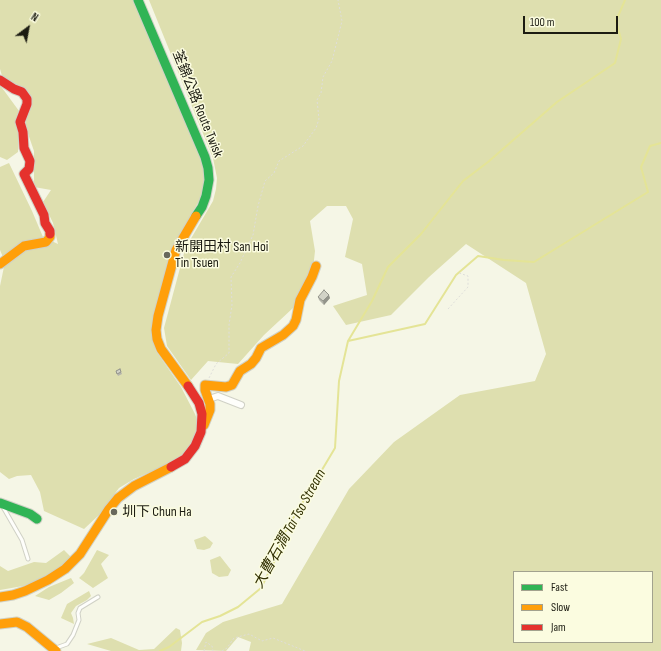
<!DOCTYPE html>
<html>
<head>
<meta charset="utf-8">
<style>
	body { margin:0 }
	#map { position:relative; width:661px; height:651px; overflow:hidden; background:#f5f6e6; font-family:"Sofia Sans Condensed",sans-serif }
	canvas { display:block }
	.legend { position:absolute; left:513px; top:571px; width:140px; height:72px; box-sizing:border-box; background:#fbfce0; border:1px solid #a2a28e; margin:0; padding:5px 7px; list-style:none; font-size:12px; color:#1c1c12 }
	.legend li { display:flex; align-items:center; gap:8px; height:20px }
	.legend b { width:20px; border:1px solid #a2a28e }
	.north { position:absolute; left:8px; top:8px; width:40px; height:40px; -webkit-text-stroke:3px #fbfce0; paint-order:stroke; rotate:32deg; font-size:11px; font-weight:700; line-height:16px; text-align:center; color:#1c1c12 }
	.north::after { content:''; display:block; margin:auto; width:14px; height:18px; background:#1c1c12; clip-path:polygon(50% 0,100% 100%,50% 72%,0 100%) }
	.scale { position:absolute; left:523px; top:16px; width:95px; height:18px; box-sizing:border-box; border:2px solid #1c1c12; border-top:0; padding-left:5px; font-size:12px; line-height:14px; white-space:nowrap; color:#1c1c12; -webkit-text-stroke:3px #fbfce0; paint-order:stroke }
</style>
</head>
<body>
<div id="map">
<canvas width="661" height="651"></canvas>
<ul class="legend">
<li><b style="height:5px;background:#30b455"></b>Fast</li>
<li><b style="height:5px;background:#ff9f0a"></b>Slow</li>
<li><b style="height:5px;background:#e5322d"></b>Jam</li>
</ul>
<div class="north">N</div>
<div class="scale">100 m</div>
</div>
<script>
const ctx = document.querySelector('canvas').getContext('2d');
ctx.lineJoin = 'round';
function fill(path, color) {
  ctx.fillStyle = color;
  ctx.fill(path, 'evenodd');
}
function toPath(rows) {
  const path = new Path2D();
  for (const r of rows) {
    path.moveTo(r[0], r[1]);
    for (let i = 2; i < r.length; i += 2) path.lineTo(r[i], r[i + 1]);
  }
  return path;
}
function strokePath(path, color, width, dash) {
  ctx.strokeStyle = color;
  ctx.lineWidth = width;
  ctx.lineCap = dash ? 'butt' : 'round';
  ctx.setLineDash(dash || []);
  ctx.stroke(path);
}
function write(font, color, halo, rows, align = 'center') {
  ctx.font = font + ' "Sofia Sans Condensed","Noto Sans TC",sans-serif';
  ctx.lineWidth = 3;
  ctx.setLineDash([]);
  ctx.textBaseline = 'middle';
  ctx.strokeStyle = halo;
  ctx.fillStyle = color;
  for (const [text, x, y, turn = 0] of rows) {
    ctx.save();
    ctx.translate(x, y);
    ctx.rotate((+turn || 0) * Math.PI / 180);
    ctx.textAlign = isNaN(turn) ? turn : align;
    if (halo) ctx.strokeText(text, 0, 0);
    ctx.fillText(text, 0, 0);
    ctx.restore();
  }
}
fill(toPath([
	[0,0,137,0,202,161,205,179,202,196,175,242,154,342,156,351,181,387,195,414,199,425,199,436,182,455,164,466,134,479,119,488,99,515,84,529,44,511,40,492,31,475,17,476,9,479,0,472,0,286,5,262,0,250,0,167,9,163,32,211,43,237,58,244,53,223,43,202,51,190,34,187,34,151,25,125,30,98,3,79,0,69],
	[149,0,661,0,661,651,249,651,251,642,238,637,226,651,196,650,206,633,223,622,282,604,349,489,394,442,460,395,535,381,546,354,526,283,466,244,429,277,391,315,346,325,333,306,367,295,362,264,345,257,353,219,346,206,327,206,310,221,315,251,311,287,293,308,264,335,238,364,208,361,191,380,167,346,164,328,184,253,186,247,213,201,216,189,217,178,213,158],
	[514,572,652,572,652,642,514,642],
	[0,85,19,111,18,152,7,160,0,157],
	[205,536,213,543,210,548,204,550,197,549,194,540],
	[64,550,71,557,61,567,46,577,23,586,0,590,0,566,8,571,34,562,46,563],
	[97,550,109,555,101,564,108,578,93,588,79,578,84,573],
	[220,556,231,570,228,576,219,577,212,573,210,560],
	[71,578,74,583,61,593,49,600,35,596,49,587],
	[89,591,91,596,87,600,76,606,71,613,73,618,74,624,61,618,67,604],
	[176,628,180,630,182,643,181,651,111,651,87,644,111,638,139,650,154,649]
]), '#dedfaf');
strokePath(toPath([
	[348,341,372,301,388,267,421,234,463,181,488,162,557,102,615,63,621,39,616,21,625,0],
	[160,651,169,647,202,622,220,616,238,607,261,588,277,556,282,537,335,448,339,381,348,341,425,324,456,275,478,256,504,260,534,262,648,192,641,167,650,146,661,143]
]), '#e4e496', 2);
const lane = toPath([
	[3,507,22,540,28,559],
	[56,648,67,644,73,635,79,620,78,613,80,608,98,597]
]);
const street = toPath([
	[209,399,218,396,241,405]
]);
const fast = toPath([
	[138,0,205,157,208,168,209,180,206,196,202,207,196,216],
	[0,503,30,514,37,519]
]);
const slow = toPath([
	[0,264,24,246,46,242,50,237,50,234],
	[188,386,161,349,157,339,156,330,158,316,176,250,196,216],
	[204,425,210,410,210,404,205,390,205,385,226,387,232,385,240,371,251,364,256,358,261,348,283,335,293,326,296,320,300,300,312,277,316,266],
	[0,597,13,595,25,591,48,580,65,569,80,554,109,509,118,498,134,486,171,467],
	[0,624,17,622,27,627,56,651]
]);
const jam = toPath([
	[0,80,14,89,22,92,27,99,27,104,20,122,23,132,24,148,30,161,29,169,24,174,44,215,45,223,50,231,50,234],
	[171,467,185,459,195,446,201,432,202,414,199,403,188,386]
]);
strokePath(lane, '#d0d1c6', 5);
strokePath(street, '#d0d1c6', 8);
strokePath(fast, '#d0d1c6', 11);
strokePath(slow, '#d0d1c6', 11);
strokePath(jam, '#d0d1c6', 11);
strokePath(toPath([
	[448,309,468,287,468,276,459,273],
	[209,378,216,364,229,353,229,325,232,305,231,277,240,263,253,235,258,206,265,181,274,173,279,161,303,146,316,128,319,119,317,100,321,93,323,77,332,61,342,21,338,0],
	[204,651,206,642,212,646,213,651],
	[222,651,227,648,234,638,249,634,262,641,273,638,305,651]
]), '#dededa', 1, [2, 2]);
strokePath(lane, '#fefefb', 3);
strokePath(street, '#fefefb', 6);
strokePath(fast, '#30b455', 9);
strokePath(slow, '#ff9f0a', 9);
strokePath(jam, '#e5322d', 9);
fill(toPath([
	[318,297,330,298,324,305,319,300],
	[120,369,122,374,118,376,116,371]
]), '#b5b5ab');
fill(toPath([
	[329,295,330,298,324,305,323,301]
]), '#93948b');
const building = toPath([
	[324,290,329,295,323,301,318,297,324,290],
	[120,369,121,372,117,374,116,371,120,369]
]);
fill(building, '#d2d3c7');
strokePath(building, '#93948b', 1);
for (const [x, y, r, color] of [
	[167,255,4,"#68685c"],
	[114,512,4,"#68685c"]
]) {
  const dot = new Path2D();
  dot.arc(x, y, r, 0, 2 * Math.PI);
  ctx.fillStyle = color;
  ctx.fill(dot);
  strokePath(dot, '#fbfce0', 1.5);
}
write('14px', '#1c1c12', '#fbfce0', [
	["荃錦公路 Route Twisk",197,104,68]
]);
write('14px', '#1c1c12', '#fbfce0', [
	["新開田村 San Hoi",175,247],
	["Tin Tsuen",175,263],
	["圳下 Chun Ha",122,512]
], 'left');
write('italic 15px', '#313002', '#fbfce0', [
	["大曹石澗 Tai Tso Stream",290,529,-61]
]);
</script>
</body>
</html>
